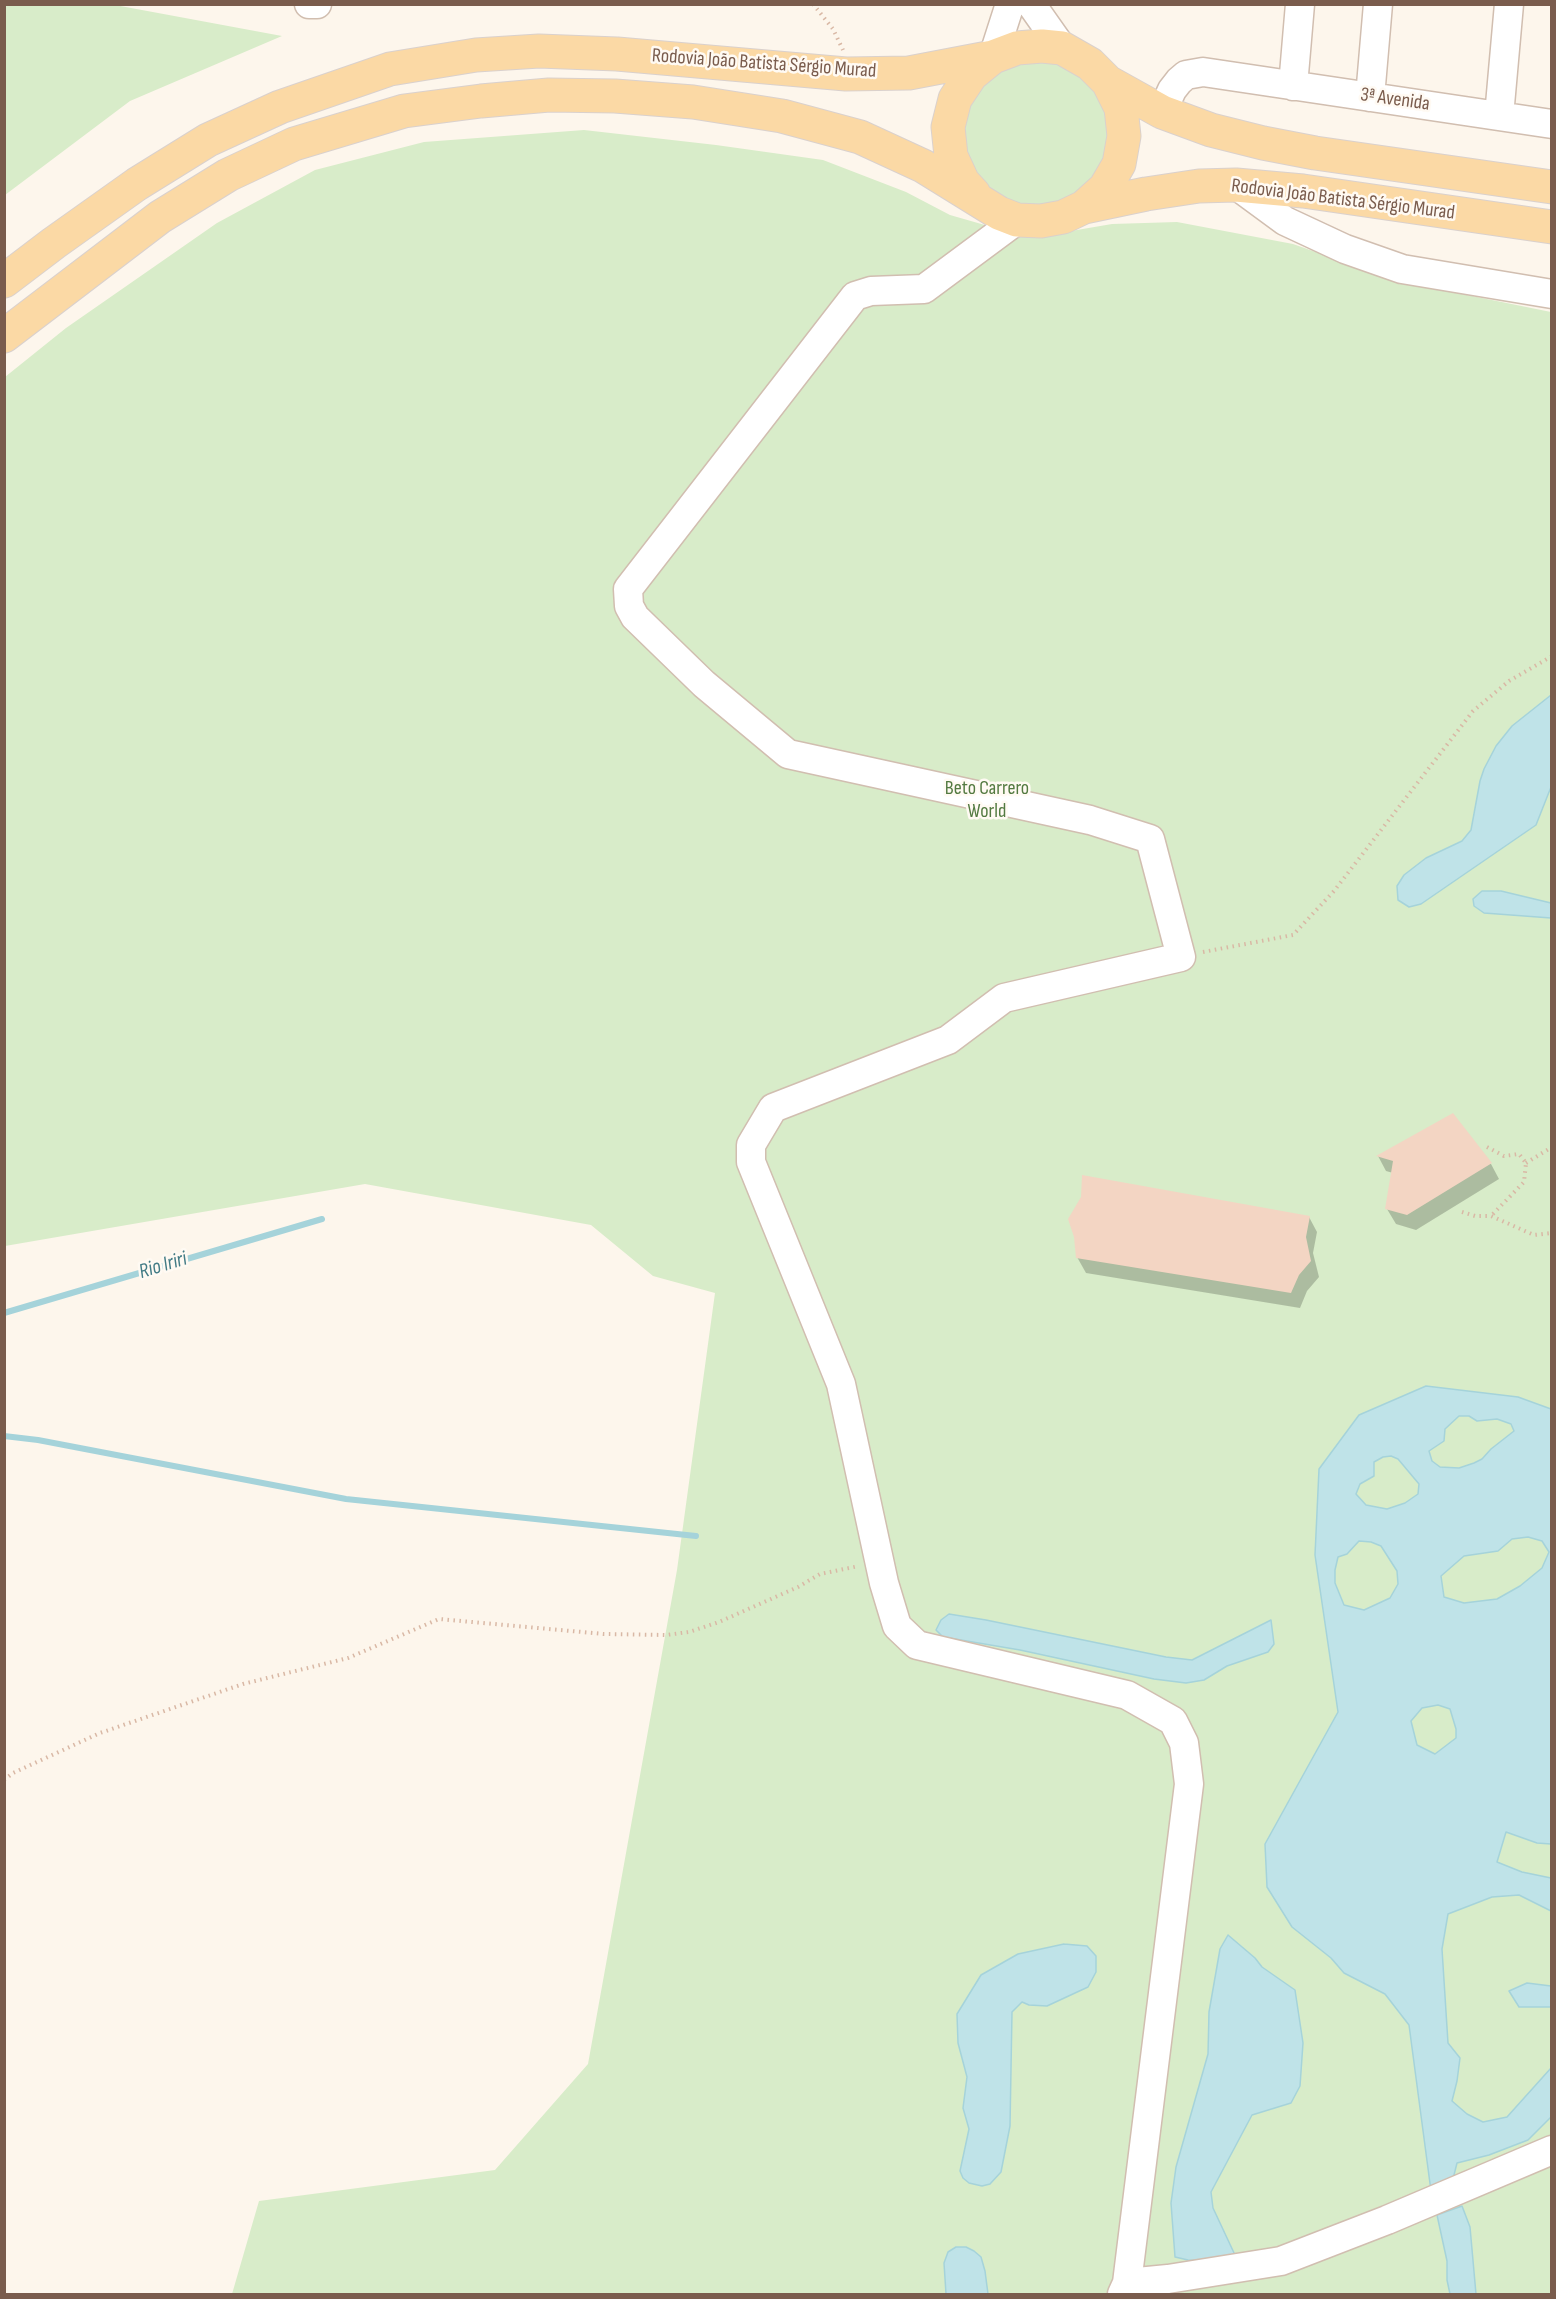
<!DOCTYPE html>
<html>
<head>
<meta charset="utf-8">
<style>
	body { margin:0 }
	#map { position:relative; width:1556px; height:2299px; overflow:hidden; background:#fdf6ec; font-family:"Sofia Sans Condensed",sans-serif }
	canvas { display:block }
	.frame { position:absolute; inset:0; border:6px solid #7a5c4d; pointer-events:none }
</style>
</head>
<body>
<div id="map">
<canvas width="1556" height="2299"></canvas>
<div class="frame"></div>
</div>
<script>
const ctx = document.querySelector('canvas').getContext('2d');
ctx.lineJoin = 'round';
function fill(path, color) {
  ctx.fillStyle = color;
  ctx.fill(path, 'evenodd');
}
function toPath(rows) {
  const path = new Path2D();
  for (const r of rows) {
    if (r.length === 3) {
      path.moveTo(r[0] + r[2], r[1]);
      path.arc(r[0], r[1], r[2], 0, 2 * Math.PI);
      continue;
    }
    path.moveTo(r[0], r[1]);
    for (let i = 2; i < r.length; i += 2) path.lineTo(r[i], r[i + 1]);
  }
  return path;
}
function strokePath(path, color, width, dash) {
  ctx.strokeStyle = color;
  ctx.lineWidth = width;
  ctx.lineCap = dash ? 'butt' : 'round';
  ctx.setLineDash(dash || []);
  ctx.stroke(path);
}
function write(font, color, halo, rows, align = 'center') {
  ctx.font = font + ' "Sofia Sans Condensed",sans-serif';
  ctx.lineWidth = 5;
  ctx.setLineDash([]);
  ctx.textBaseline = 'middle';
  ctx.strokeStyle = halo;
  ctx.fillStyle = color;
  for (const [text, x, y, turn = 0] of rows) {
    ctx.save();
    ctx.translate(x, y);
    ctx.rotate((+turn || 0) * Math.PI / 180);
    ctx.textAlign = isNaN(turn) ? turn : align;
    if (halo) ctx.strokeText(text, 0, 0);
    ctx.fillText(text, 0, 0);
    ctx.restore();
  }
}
fill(toPath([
	[5,4,115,5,282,36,130,101,5,195],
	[1036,134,73],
	[584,130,716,145,823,160,906,192,950,215,1030,238,1112,224,1177,222,1293,244,1398,281,1551,312,1551,2294,232,2294,259,2201,495,2170,588,2064,677,1570,715,1293,653,1276,591,1225,365,1184,5,1246,5,377,66,328,217,223,315,170,424,142]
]), '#d8ecc9');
const water = toPath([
	[1551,695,1551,787,1536,825,1421,904,1409,907,1398,900,1397,886,1404,875,1426,858,1462,841,1471,830,1480,781,1484,769,1496,746,1512,726,1551,695],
	[1482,891,1501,891,1551,903,1551,918,1484,913,1474,906,1473,899,1482,891],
	[1426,1386,1518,1397,1551,1409,1551,1844,1537,1843,1506,1832,1497,1862,1522,1872,1551,1878,1551,1911,1519,1895,1492,1897,1448,1914,1442,1949,1448,2043,1460,2058,1457,2081,1452,2101,1467,2114,1483,2122,1507,2117,1551,2068,1551,2117,1528,2140,1489,2155,1457,2163,1450,2191,1431,2191,1409,2025,1385,1994,1344,1973,1331,1958,1292,1927,1267,1887,1265,1844,1338,1712,1315,1555,1319,1469,1359,1415,1426,1386],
	[1459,1416,1469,1416,1477,1421,1497,1419,1511,1424,1514,1431,1491,1449,1482,1459,1474,1463,1459,1468,1440,1467,1432,1461,1429,1451,1444,1441,1445,1429,1459,1416],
	[1391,1456,1398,1459,1419,1484,1418,1494,1405,1503,1387,1509,1366,1505,1356,1494,1360,1484,1374,1476,1374,1462,1383,1457,1391,1456],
	[1528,1537,1542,1541,1549,1552,1542,1568,1520,1586,1497,1599,1464,1603,1444,1597,1441,1576,1464,1556,1498,1551,1512,1539,1528,1537],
	[1359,1541,1371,1542,1381,1546,1397,1571,1398,1584,1390,1598,1364,1610,1344,1605,1335,1583,1335,1570,1338,1557,1347,1554,1359,1541],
	[1438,1705,1450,1709,1456,1729,1456,1738,1435,1754,1417,1745,1411,1721,1422,1708,1438,1705],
	[949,1614,986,1620,1166,1657,1192,1660,1271,1620,1274,1644,1268,1652,1227,1666,1204,1680,1186,1683,1154,1679,1020,1650,943,1637,936,1630,941,1620,949,1614],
	[1228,1935,1255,1958,1262,1967,1295,1990,1303,2043,1300,2086,1291,2103,1252,2115,1211,2192,1213,2208,1235,2255,1217,2261,1188,2260,1175,2257,1171,2203,1176,2167,1208,2054,1209,2012,1220,1949,1228,1935],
	[1064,1944,1087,1946,1096,1956,1096,1972,1088,1987,1047,2006,1029,2005,1022,2002,1012,2012,1010,2126,1001,2172,990,2184,982,2186,969,2183,963,2178,960,2171,969,2129,963,2108,967,2077,958,2043,957,2014,981,1975,1018,1954,1064,1944],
	[1527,1983,1551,1986,1551,2007,1519,2007,1509,1991,1527,1983],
	[1462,2206,1470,2227,1476,2294,1450,2294,1447,2280,1447,2261,1437,2215,1462,2206],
	[956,2247,966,2247,974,2251,981,2257,985,2271,988,2294,946,2294,944,2263,948,2252,956,2247]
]);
fill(water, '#bfe3e8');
strokePath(water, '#a5d3da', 1.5);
fill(toPath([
	[1378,1156,1491,1164,1499,1179,1416,1230,1396,1224,1387,1209,1393,1173,1386,1171],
	[1309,1217,1317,1232,1313,1253,1319,1277,1307,1291,1300,1308,1086,1273,1077,1257]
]), '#0003');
strokePath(toPath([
	[4,1313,322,1219],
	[4,1436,38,1440,346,1499,696,1536]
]), '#a5d3da', 6);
fill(toPath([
	[1453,1113,1492,1163,1407,1215,1385,1209,1393,1161,1376,1156],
	[1082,1175,1310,1216,1306,1237,1311,1261,1299,1275,1291,1293,1076,1258,1074,1237,1068,1219,1081,1197]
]), '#f3d5c3');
const minor = toPath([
	[309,4,317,4],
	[1031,4,1062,48],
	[993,57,1010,4],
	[1293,86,1300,4],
	[1370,97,1378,4],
	[1162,112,1172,90,1179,81,1186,75,1203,72,1552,124],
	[1499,116,1509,4],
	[1236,185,1285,221,1345,249,1402,269,1552,294],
	[1017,220,924,289,871,291,855,296,628,589,629,606,635,617,704,684,788,754,1090,820,1150,839,1181,957,1004,998,948,1040,773,1108,751,1145,751,1162,841,1384,884,1583,897,1626,917,1645,1127,1695,1173,1721,1184,1743,1189,1784,1127,2283],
	[1122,2294,1127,2283,1168,2279,1281,2261,1387,2220,1552,2150]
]);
const major = toPath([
	[974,194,963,182,951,156,948,127,955,99,971,75,993,57],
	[1084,207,1105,188,1119,164,1124,136,1121,108,1108,82],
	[4,281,54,243,137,184,208,140,280,107,390,69,476,55,539,51,617,54,846,74,909,73,993,57,1017,48,1042,46,1062,48,1090,64,1108,82,1162,112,1211,130,1263,143,1315,153,1552,187],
	[4,336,160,217,228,175,294,144,404,111,481,101,549,95,615,96,693,102,782,116,860,137,923,166,999,213,1017,220,1041,221,1063,217,1084,207,1146,194,1199,186,1236,185,1303,191,1552,227]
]);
strokePath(minor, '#d1beb0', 31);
strokePath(major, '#dad1cd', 35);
strokePath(toPath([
	[813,4,833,29,843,50],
	[1203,952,1293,935,1334,891,1473,711,1509,681,1552,656],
	[1487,1147,1504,1156,1519,1154,1526,1163,1524,1182,1491,1216],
	[1526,1163,1552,1147],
	[1462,1212,1475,1216,1491,1216,1534,1235,1552,1233],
	[4,1780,13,1773,100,1733,243,1684,348,1658,439,1619,604,1634,666,1635,689,1632,719,1622,798,1587,820,1574,859,1566]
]), '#d9b8a5', 4, [1.5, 4.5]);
strokePath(minor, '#fff', 28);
strokePath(major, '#fbd9a5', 33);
write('20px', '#7a5c4d', '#fffaf3', [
	["Rodovia João Batista Sérgio Murad",764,64,4],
	["3ª Avenida",1395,100,8],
	["Rodovia João Batista Sérgio Murad",1343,200,7]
]);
write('20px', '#537a41', '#fffaf3', [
	["Beto Carrero",987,789],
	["World",987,812]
]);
write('italic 21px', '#437c86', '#fffaf3', [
	["Rio Iriri",163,1266,-17]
]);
</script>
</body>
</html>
